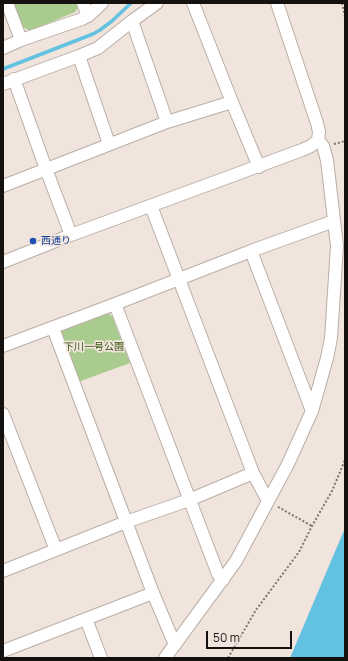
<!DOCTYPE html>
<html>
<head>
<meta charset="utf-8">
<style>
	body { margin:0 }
	#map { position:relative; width:348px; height:661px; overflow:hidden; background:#f0e4dc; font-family:Manrope,sans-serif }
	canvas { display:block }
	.frame { position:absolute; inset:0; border:4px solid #15110e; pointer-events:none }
	.scale { position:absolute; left:206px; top:631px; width:86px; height:18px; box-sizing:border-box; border:2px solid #15110e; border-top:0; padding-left:5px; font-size:12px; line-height:14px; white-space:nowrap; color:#15110e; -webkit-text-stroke:3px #f0e4dc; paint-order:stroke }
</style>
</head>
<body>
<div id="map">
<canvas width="348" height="661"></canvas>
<div class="frame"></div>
<div class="scale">50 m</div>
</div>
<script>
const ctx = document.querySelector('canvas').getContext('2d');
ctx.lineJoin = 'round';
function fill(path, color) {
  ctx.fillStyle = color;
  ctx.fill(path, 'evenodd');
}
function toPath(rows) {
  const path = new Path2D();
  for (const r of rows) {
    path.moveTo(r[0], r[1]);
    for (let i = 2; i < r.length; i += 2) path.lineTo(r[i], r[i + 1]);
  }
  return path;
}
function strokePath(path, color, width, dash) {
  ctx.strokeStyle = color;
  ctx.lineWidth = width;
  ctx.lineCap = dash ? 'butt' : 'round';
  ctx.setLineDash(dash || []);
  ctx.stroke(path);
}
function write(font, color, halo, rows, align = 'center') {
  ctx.font = font + ' Manrope,"Noto Sans JP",sans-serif';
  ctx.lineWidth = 3.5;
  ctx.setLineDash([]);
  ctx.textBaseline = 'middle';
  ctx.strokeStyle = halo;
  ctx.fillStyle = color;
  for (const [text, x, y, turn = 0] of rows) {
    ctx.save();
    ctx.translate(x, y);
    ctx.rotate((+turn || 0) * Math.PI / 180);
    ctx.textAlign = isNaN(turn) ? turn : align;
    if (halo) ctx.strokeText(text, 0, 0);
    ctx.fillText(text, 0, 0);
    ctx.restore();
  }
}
fill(toPath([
	[13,3,77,3,79,6,75,12,30,31,23,27],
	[107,313,112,316,130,363,78,382,60,337,63,329]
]), '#aacb8e');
fill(toPath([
	[345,528,345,658,290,658]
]), '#63c2e1');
strokePath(toPath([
	[3,69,93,34,100,30,112,21,131,3]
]), '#63c2e1', 3.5);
const minor = toPath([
	[7,3,21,40],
	[83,3,88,16],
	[193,3,232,102,259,167],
	[132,21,167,122],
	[3,48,21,40,82,19,88,16,102,3],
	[79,56,109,144],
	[14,79,46,169,71,235],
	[3,84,79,56,98,48,132,21,157,3],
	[3,186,167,122,232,102],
	[151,206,253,473,268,501],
	[251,251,312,411],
	[3,262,71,235,302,150,311,146,318,140,319,132,317,123,277,3],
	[115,304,218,574,223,580],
	[53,328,153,593,175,645],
	[3,346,115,304,251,251,334,221],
	[3,414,56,550],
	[3,571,126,522,189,500,253,473],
	[86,619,101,658],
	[3,651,153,593],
	[165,658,236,561,288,464,312,411,327,358,331,338,337,246,327,160,323,146,318,140]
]);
strokePath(minor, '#b9aea6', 14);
strokePath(toPath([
	[342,3,345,17],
	[334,144,345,141],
	[278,507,312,526],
	[228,658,256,610,299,552,312,526,332,491,345,460]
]), '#7d756f', 2, [2, 2]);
strokePath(minor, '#fff', 12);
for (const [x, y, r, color] of [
	[33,241,4,"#1a4fb4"]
]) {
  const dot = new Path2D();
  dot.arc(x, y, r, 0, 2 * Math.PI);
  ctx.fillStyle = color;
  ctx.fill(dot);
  strokePath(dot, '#f0e4dc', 1.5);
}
write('10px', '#164399', '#f0e4dc', [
	["西通り",41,241]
], 'left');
write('10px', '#36560e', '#f0e4dc', [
	["下川一号公園",94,347]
]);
</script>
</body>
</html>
